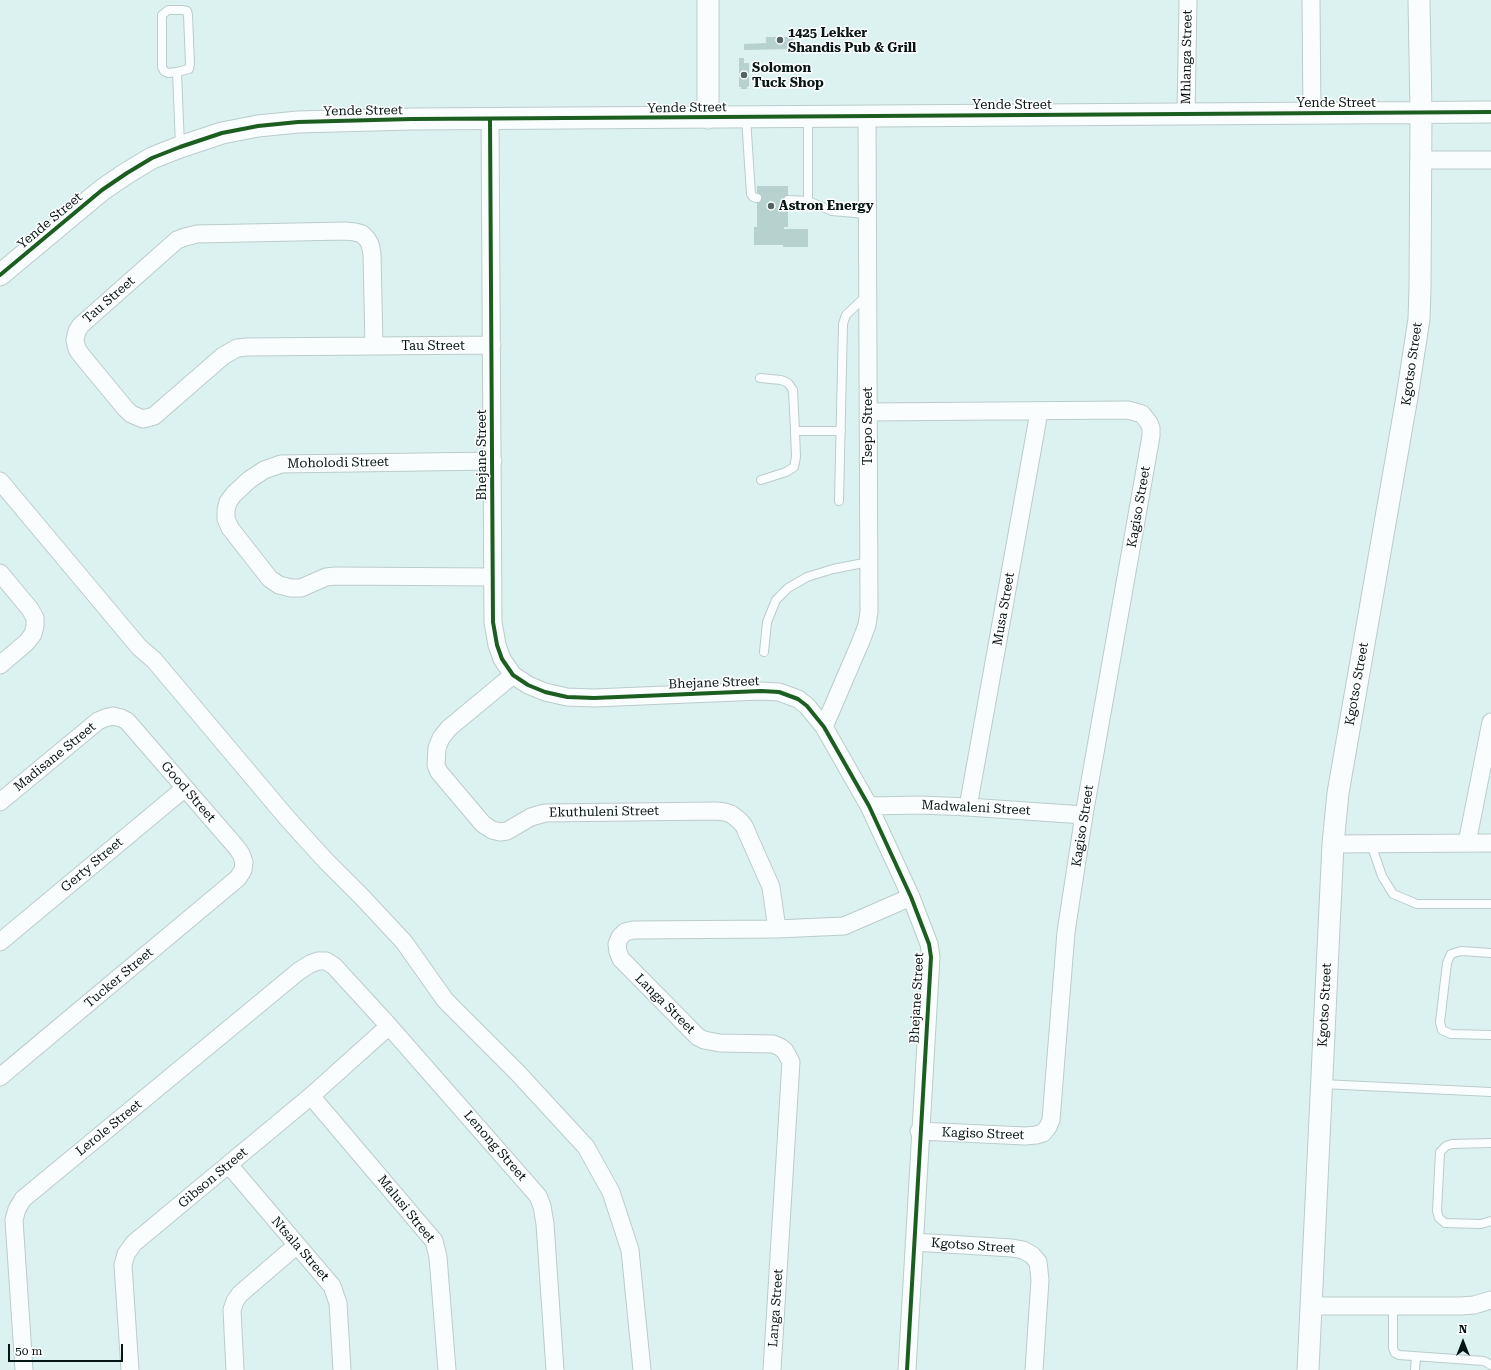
<!DOCTYPE html>
<html>
<head>
<meta charset="utf-8">
<style>
	body { margin:0 }
	#map { position:relative; width:1491px; height:1370px; overflow:hidden; background:#dcf2f1; font-family:"Roboto Serif",serif }
	canvas { display:block }
	.north { position:absolute; left:1443px; top:1322px; width:40px; height:40px; -webkit-text-stroke:3px #fff; paint-order:stroke; rotate:0deg; font-size:11px; font-weight:700; line-height:16px; text-align:center; color:#061615 }
	.north::after { content:''; display:block; margin:auto; width:14px; height:18px; background:#061615; clip-path:polygon(50% 0,100% 100%,50% 72%,0 100%) }
	.scale { position:absolute; left:8px; top:1344px; width:115px; height:18px; box-sizing:border-box; border:2px solid #061615; border-top:0; padding-left:5px; font-size:12px; line-height:14px; white-space:nowrap; color:#061615; -webkit-text-stroke:3px #fff; paint-order:stroke }
</style>
</head>
<body>
<div id="map">
<canvas width="1491" height="1370"></canvas>
<div class="north">N</div>
<div class="scale">50 m</div>
</div>
<script>
const ctx = document.querySelector('canvas').getContext('2d');
ctx.lineJoin = 'round';
function fill(path, color) {
  ctx.fillStyle = color;
  ctx.fill(path, 'evenodd');
}
function toPath(rows) {
  const path = new Path2D();
  for (const r of rows) {
    path.moveTo(r[0], r[1]);
    for (let i = 2; i < r.length; i += 2) path.lineTo(r[i], r[i + 1]);
  }
  return path;
}
function strokePath(path, color, width, dash) {
  ctx.strokeStyle = color;
  ctx.lineWidth = width;
  ctx.lineCap = dash ? 'butt' : 'round';
  ctx.setLineDash(dash || []);
  ctx.stroke(path);
}
function write(font, color, halo, rows, align = 'center') {
  ctx.font = font + ' "Roboto Serif",serif';
  ctx.lineWidth = 3;
  ctx.setLineDash([]);
  ctx.textBaseline = 'middle';
  ctx.strokeStyle = halo;
  ctx.fillStyle = color;
  for (const [text, x, y, turn = 0] of rows) {
    ctx.save();
    ctx.translate(x, y);
    ctx.rotate((+turn || 0) * Math.PI / 180);
    ctx.textAlign = isNaN(turn) ? turn : align;
    if (halo) ctx.strokeText(text, 0, 0);
    ctx.fillText(text, 0, 0);
    ctx.restore();
  }
}
fill(toPath([
	[766,37,793,37,794,49,744,50,744,44,766,43],
	[739,58,744,58,744,63,749,63,749,86,747,87,747,89,741,89,741,87,739,87],
	[757,186,788,186,788,227,784,227,784,229,808,229,808,247,783,247,783,245,754,245,754,227,757,227]
]), '#b7d1cf');
const service = toPath([
	[177,72,168,73,164,71,162,67,162,15,168,10,182,10,187,11,188,15,190,64,189,69,177,72,180,146],
	[746,118,751,194,753,197,757,198],
	[788,200,808,201,832,211,867,214],
	[808,201,808,117],
	[760,378,781,380,788,383,793,390,795,431,841,431],
	[761,480,786,472,794,467,796,457,795,431],
	[839,501,843,324,846,315,867,295],
	[764,652,767,622,776,600,788,588,807,577,833,569,869,562],
	[1371,844,1382,876,1393,894,1417,904,1491,904],
	[1491,953,1461,951,1451,954,1447,963,1440,1022,1442,1030,1451,1034,1491,1035],
	[1322,1084,1491,1092],
	[1491,1143,1452,1144,1446,1146,1440,1152,1437,1211,1439,1218,1445,1223,1481,1224,1491,1221],
	[1393,1306,1393,1348,1395,1353,1399,1355,1484,1361,1491,1365],
	[1415,1370,1416,1357]
]);
const minor = toPath([
	[1311,0,1312,114],
	[1186,114,1188,0],
	[490,119,493,622,497,645,502,659,513,675,528,685,545,692,567,697,594,698,761,691,779,692,798,699,807,706,824,727,869,806,911,897,929,944,931,957,907,1370],
	[1420,160,1491,160],
	[374,346,372,254,370,244,367,239,362,234,355,232,345,231,197,234,185,237,177,240,81,325,77,331,75,340,77,349,82,356,125,408,131,414,143,419,154,416,223,356,237,348,247,347,374,346,492,345],
	[868,412,1128,410,1142,414,1149,423,1151,428,1151,436,1084,815,1066,932,1051,1120,1048,1127,1043,1133,1036,1135,1025,1136,919,1131],
	[493,461,281,464,264,470,249,480,234,494,228,502,226,510,226,519,230,528,270,579,279,585,291,588,301,588,326,577,336,576,493,577],
	[0,481,139,647,154,660,287,818,325,860,362,897,404,942,445,1000,516,1071,586,1147,611,1192,630,1250,642,1370],
	[0,573,30,609,35,618,35,626,33,634,27,642,0,665],
	[513,675,449,728,441,738,437,748,436,765,439,772,483,824,492,830,500,832,507,831,531,817,545,813,716,811,725,812,731,814,740,821,744,826,771,887,777,929],
	[824,727,861,641,867,625,869,612,867,116],
	[0,802,98,721,105,718,113,716,121,718,127,721,237,848,241,854,244,862,243,870,238,878,0,1077],
	[869,806,921,805,968,807,1084,815],
	[968,807,1039,412],
	[1467,843,1491,722],
	[1333,844,1491,843],
	[0,942,185,788],
	[311,1096,434,1241,438,1257,447,1370],
	[229,1165,332,1286,338,1303,342,1370],
	[914,1242,1012,1248,1023,1250,1032,1255,1038,1262,1040,1280,1034,1370],
	[1311,1306,1461,1306,1474,1305,1491,1300],
	[24,1370,14,1220,17,1209,23,1199,299,971,310,964,318,961,326,961,334,966,389,1026,538,1196,542,1206,545,1224,555,1370],
	[130,1370,123,1265,126,1254,134,1243,311,1096,389,1026],
	[235,1370,232,1310,235,1301,240,1294,297,1245],
	[772,1370,791,1062,785,1051,780,1047,773,1044,720,1043,704,1040,698,1037,621,959,618,952,617,944,620,937,625,932,633,930,777,929,844,926,911,897]
]);
const tertiary = toPath([
	[708,118,708,0],
	[0,275,102,190,127,173,152,158,180,147,222,133,258,126,298,122,412,119,1491,112],
	[1308,1370,1333,844,1338,793,1407,397,1419,319,1420,288,1421,113,1419,0]
]);
strokePath(service, '#bacccb', 10);
strokePath(minor, '#bacccb', 19);
strokePath(tertiary, '#bacccb', 23);
strokePath(service, '#fafdfd', 8);
strokePath(minor, '#fafdfd', 17);
strokePath(tertiary, '#fafdfd', 21);
strokePath(toPath([
	[490,119,493,622,497,645,502,659,513,675,528,685,545,692,567,697,594,698,761,691,779,692,798,699,807,706,824,727,869,806,911,897,929,944,931,957,907,1370],
	[0,275,102,190,127,173,152,158,180,147,222,133,258,126,298,122,412,119,1491,112]
]), '#1b5e20', 4);
for (const [x, y, r, color] of [
	[780,40,4,"#516362"],
	[744,75,4,"#516362"],
	[771,206,4,"#516362"]
]) {
  const dot = new Path2D();
  dot.arc(x, y, r, 0, 2 * Math.PI);
  ctx.fillStyle = color;
  ctx.fill(dot);
  strokePath(dot, '#fff', 1.5);
}
write('bold 13px', '#061615', '#fff', [
	["1425 Lekker",788,33],
	["Shandis Pub & Grill",788,48],
	["Solomon",752,68],
	["Tuck Shop",752,83],
	["Astron Energy",779,206]
], 'left');
write('13px', '#061615', '#fff', [
	["Mhlanga Street",1187,57,-89],
	["Yende Street",1336,103],
	["Yende Street",1012,105],
	["Yende Street",687,108,-1],
	["Yende Street",363,111,-1],
	["Yende Street",50,221,-40],
	["Tau Street",109,300,-41],
	["Tau Street",433,346],
	["Kgotso Street",1412,364,-82],
	["Tsepo Street",868,426,-90],
	["Bhejane Street",482,455,-90],
	["Moholodi Street",338,463,-1],
	["Kagiso Street",1139,507,-80],
	["Musa Street",1004,609,-80],
	["Bhejane Street",714,683,-2],
	["Kgotso Street",1357,684,-80],
	["Madisane Street",55,757,-39],
	["Good Street",188,792,49],
	["Madwaleni Street",976,808,3],
	["Ekuthuleni Street",604,812,-1],
	["Kagiso Street",1083,826,-81],
	["Gerty Street",92,865,-40],
	["Tucker Street",119,978,-40],
	["Bhejane Street",917,998,-87],
	["Langa Street",665,1004,45],
	["Kgotso Street",1325,1005,-87],
	["Lerole Street",109,1128,-39],
	["Kagiso Street",983,1134,2],
	["Lenong Street",495,1146,49],
	["Gibson Street",213,1178,-40],
	["Malusi Street",406,1209,51],
	["Kgotso Street",973,1246,4],
	["Ntsala Street",300,1249,49],
	["Langa Street",776,1308,-86]
]);
</script>
</body>
</html>
